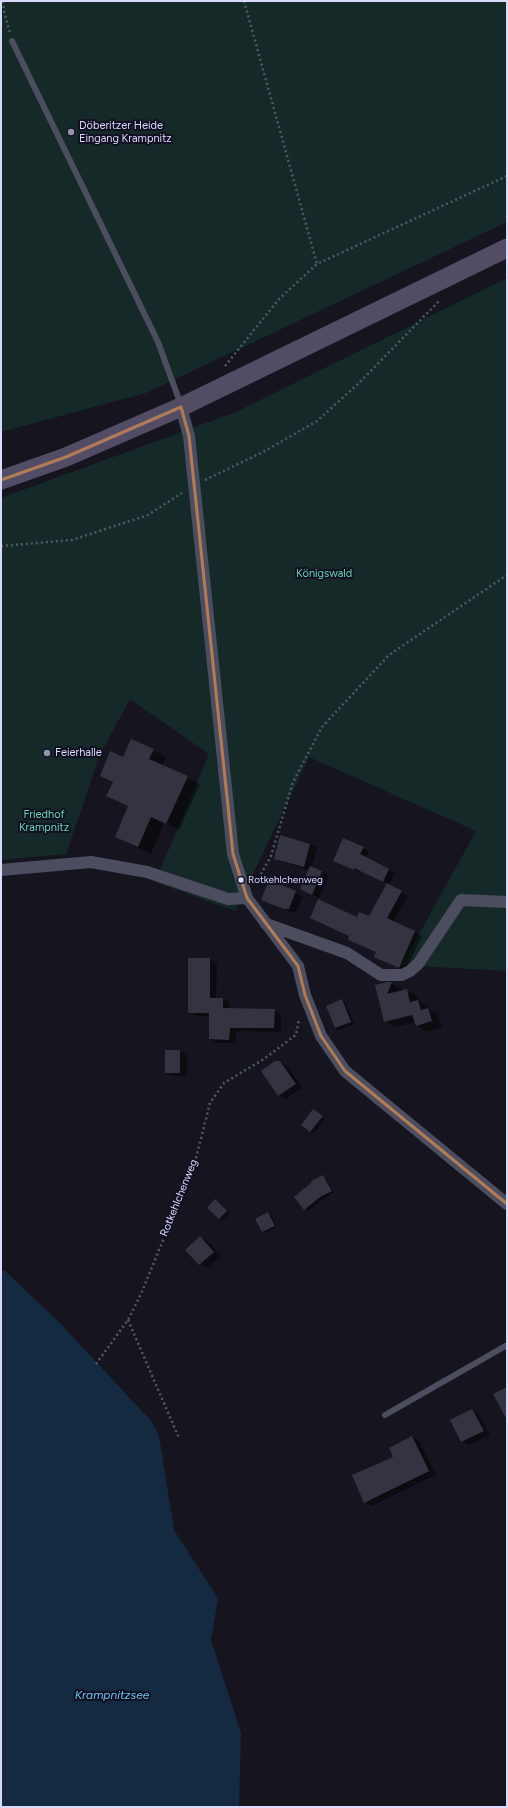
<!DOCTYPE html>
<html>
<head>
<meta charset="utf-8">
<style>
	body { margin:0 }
	#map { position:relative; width:508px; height:1808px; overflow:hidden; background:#16151f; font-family:Figtree,sans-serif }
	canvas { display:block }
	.frame { position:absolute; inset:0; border:2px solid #d9d9fa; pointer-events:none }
</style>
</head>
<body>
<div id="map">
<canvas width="508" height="1808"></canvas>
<div class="frame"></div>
</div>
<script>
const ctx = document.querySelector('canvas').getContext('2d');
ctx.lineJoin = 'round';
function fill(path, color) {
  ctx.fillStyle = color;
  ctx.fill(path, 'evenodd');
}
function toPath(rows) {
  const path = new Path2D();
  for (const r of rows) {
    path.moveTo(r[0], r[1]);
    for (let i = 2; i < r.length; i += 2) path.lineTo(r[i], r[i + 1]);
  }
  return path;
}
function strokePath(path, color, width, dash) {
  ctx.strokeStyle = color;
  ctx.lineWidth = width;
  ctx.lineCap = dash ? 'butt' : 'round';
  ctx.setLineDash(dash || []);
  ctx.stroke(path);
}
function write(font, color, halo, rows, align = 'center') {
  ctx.font = font + ' Figtree,sans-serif';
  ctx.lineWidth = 4;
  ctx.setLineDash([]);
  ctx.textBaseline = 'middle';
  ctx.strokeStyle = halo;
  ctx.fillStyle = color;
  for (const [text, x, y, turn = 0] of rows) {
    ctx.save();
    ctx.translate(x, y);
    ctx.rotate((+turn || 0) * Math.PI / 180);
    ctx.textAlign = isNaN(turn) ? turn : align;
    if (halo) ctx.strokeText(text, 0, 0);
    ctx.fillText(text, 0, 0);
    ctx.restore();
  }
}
fill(toPath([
	[1,1,507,1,507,222,146,393,1,432],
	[507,278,507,971,402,965,476,831,309,757,235,911,155,882,209,754,130,699,100,754,66,854,1,860,1,498,236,412]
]), '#152a28');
fill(toPath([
	[1,1271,5,1271,59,1322,152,1422,159,1436,174,1530,218,1598,211,1640,241,1733,239,1807,1,1807]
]), '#142a41');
fill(toPath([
	[132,740,166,757,162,766,200,784,179,830,164,823,151,854,116,837,129,807,108,796,114,783,101,775,123,758],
	[310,844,317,848,312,867,329,875,319,898,308,893,310,870,282,862,275,858],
	[363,848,369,851,366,858,395,873,389,885,408,896,393,922,422,936,405,971,382,960,377,952,349,940,358,919,370,917,388,884,360,870,360,872,340,864],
	[270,881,303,896,296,912,292,912,269,903],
	[189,959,210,959,217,963,216,999,223,999,229,1002,229,1009,274,1010,281,1013,281,1032,236,1031,236,1043,217,1043,210,1039,210,1016,196,1016,189,1012],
	[392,984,402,989,401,992,407,990,417,996,419,1001,438,1015,442,1027,428,1032,417,1026,416,1022,395,1027,385,1021,377,986],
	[342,1000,345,1002,354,1024,339,1030,336,1028,328,1006],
	[180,1051,187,1055,187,1076,173,1076,166,1072],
	[280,1062,287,1066,302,1088,286,1099,279,1095],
	[316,1112,325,1119,314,1133,302,1125],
	[323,1176,326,1178,334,1192,323,1199,308,1211,305,1209],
	[216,1201,230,1213,223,1220,208,1208],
	[268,1213,271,1215,277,1227,266,1233,263,1232],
	[200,1237,207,1241,221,1256,207,1268,200,1264,187,1250],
	[472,1410,479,1414,490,1435,469,1445,462,1441],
	[412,1437,419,1441,436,1475,372,1506,365,1502,394,1457]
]), '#0007');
fill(toPath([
	[131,739,154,749,149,759,188,776,166,824,151,817,138,847,115,837,128,806,106,796,113,782,100,776,110,751,123,757],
	[280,835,310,844,304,867,274,859],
	[343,838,364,847,360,854,389,869,383,882,354,868,354,870,333,861],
	[310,866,322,871,312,895,300,889],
	[269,880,296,891,289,909,284,909,261,900],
	[387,883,402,891,387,918,415,931,399,968,374,957,376,952,348,940,349,936,310,918,318,899,357,917,359,912,369,916],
	[188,958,210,958,210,998,223,998,223,1008,275,1009,274,1028,230,1028,229,1040,209,1039,209,1013,188,1013],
	[387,982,392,982,387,994,407,989,410,1002,418,1000,421,1010,428,1008,432,1021,416,1026,412,1015,384,1022,375,985],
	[342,999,351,1022,335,1028,326,1006],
	[165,1050,180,1050,180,1073,165,1073],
	[275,1061,280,1061,296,1084,278,1096,261,1071],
	[313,1109,323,1116,310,1132,301,1125],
	[323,1175,332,1191,320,1197,304,1210,294,1197,312,1182,311,1181],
	[215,1199,227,1211,219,1219,207,1208],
	[268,1212,275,1226,262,1232,255,1219],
	[200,1236,214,1252,199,1265,185,1250],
	[507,1387,507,1420,493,1394],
	[472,1409,484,1431,461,1442,450,1420],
	[412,1436,429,1471,364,1503,352,1475,393,1457,389,1448]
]), '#343341');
strokePath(toPath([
	[3,1,4,11,10,33],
	[244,1,317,264],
	[225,366,279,299,317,264,507,176],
	[205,480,263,452,317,421,359,383,440,300],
	[1,546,72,540,148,515,182,493],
	[256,883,271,856,293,782,322,727,389,655,507,575],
	[128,1320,179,1438],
	[96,1364,128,1320,141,1294,195,1162,210,1103,224,1083,264,1059,296,1035,299,1019]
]), '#4d5b64', 2.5, [2, 3]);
strokePath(toPath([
	[12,41,158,342,181,405],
	[385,1415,507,1345]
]), '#4c4d5f', 6);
strokePath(toPath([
	[181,407,189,436,233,854,247,898,298,966,305,995,321,1036,345,1071,507,1204],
	[1,870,91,862,147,872,228,899,247,898],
	[266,924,347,953,381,975,402,975,410,971,418,964,461,900,507,902]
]), '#4c4d5f', 12);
strokePath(toPath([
	[1,480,66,457,181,407,507,248]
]), '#524d64', 19);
strokePath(toPath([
	[181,407,189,436,233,854,247,898,298,966,305,995,321,1036,345,1071,507,1204],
	[1,480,66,457,181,407]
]), '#b07c57', 3);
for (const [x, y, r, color] of [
	[71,132,4,"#9594ad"],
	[47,753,4,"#9594ad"],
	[241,880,3.5,"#d9d9fa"]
]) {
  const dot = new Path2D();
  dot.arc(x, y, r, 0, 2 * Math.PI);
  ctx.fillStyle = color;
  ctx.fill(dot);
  strokePath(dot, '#121123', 1.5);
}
write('10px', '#d9d9fa', '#121123', [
	["Rotkehlchenweg",248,880]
], 'left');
write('11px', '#d9d9fa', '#121123', [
	["Döberitzer Heide",79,126],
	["Eingang Krampnitz",79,139],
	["Feierhalle",55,753]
], 'left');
write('11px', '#6dd2ad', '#121123', [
	["Königswald",324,574],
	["Friedhof",44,815],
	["Krampnitz",44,828]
]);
write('11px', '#d9d9fa', '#121123', [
	["Rotkehlchenweg",179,1198,-68]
]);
write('italic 12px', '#73c3ee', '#121123', [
	["Krampnitzsee",112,1695]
]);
</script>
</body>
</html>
